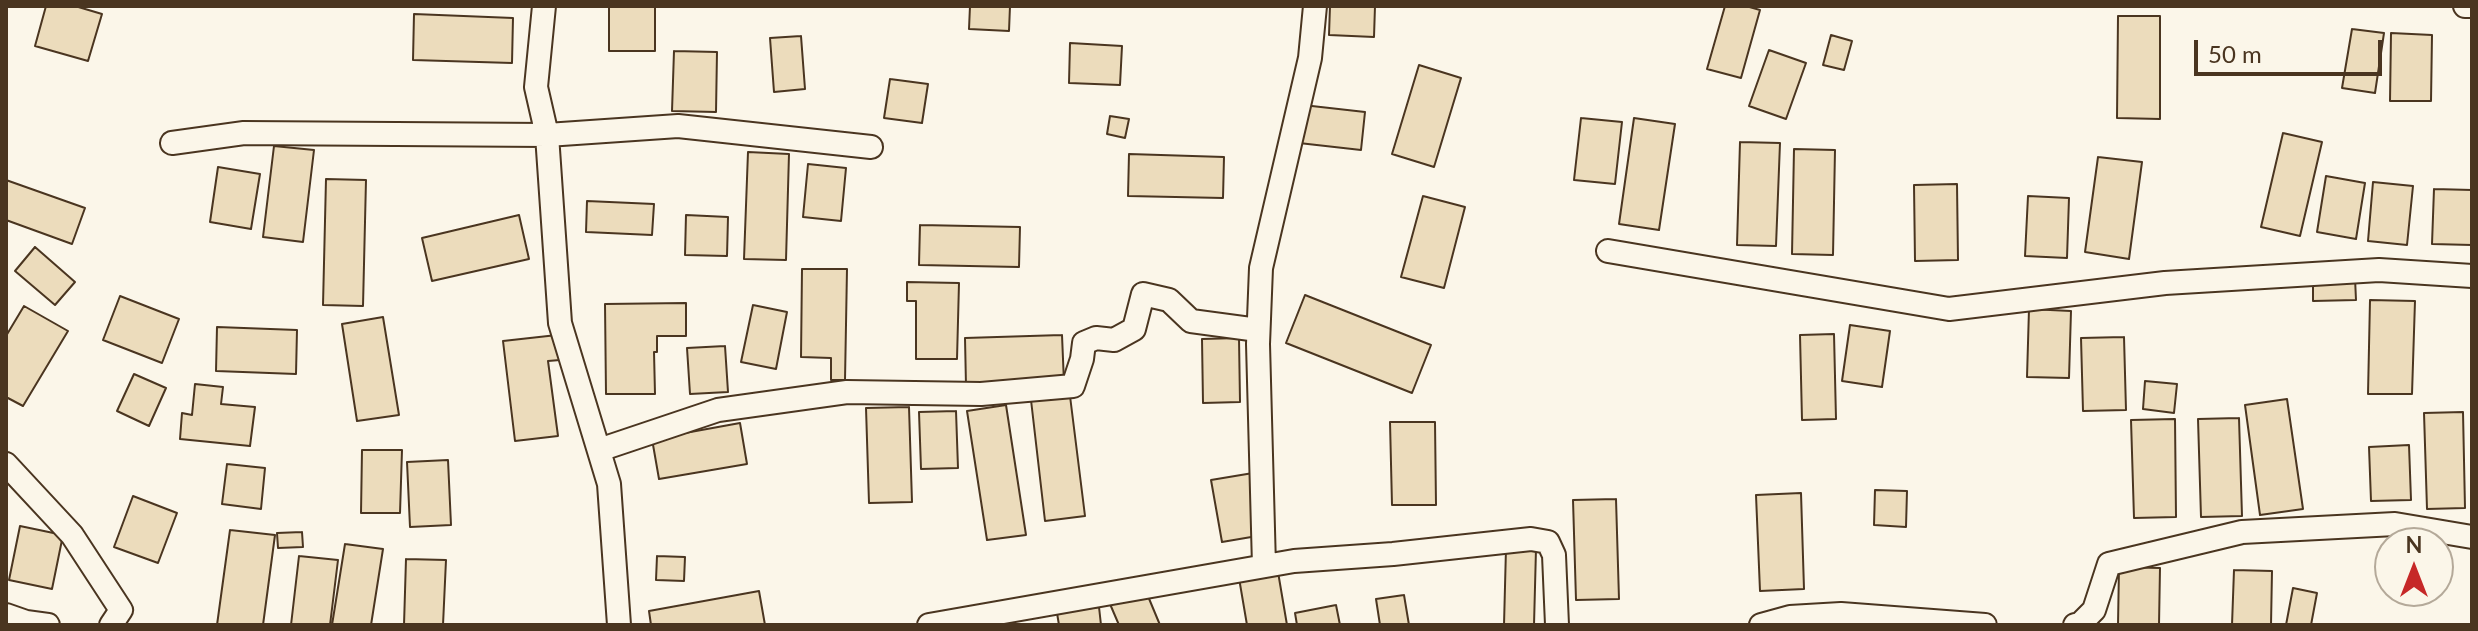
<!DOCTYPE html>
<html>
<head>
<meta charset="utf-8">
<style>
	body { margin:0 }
	#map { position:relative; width:2478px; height:631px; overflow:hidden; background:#fbf6e9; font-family:Lato,sans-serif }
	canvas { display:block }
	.frame { position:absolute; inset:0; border:8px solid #4a3520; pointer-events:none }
	.north { position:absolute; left:2374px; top:527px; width:80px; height:80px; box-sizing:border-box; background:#fbf6e9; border:2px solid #b4a999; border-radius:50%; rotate:0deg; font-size:22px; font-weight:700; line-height:32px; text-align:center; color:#4a3520 }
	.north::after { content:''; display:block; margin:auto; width:28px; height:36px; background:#c62828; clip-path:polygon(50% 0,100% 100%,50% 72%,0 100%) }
	.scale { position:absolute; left:2194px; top:40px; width:188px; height:36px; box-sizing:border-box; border:4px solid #4a3520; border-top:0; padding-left:10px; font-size:24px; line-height:28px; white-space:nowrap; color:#4a3520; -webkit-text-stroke:6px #fbf6e9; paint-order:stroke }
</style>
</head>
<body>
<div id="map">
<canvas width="2478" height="631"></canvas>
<div class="frame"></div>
<div class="north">N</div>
<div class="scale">50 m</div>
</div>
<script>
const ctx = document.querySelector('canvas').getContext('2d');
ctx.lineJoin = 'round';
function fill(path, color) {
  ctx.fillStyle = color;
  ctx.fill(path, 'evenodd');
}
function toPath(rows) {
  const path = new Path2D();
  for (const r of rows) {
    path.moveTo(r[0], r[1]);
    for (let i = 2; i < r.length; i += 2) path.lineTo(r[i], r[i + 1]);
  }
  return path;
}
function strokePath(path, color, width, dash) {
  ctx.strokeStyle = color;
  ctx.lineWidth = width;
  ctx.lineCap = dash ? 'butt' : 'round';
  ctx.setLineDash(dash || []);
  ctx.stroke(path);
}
const building = toPath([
	[46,6,75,6,102,14,88,61,35,46,46,6],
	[609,6,655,6,655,51,609,51,609,6],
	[970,6,1010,6,1009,31,969,29,970,6],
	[1330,6,1375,6,1374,37,1329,35,1330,6],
	[1725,6,1746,6,1760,10,1741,78,1707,69,1725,6],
	[414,14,513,18,512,63,413,60,414,14],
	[2118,16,2160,16,2160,119,2117,118,2118,16],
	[2352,29,2384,33,2375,93,2342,88,2352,29],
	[2391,33,2432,35,2431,101,2390,101,2391,33],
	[1831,35,1852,41,1844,70,1823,65,1831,35],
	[801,36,805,89,774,92,770,38,801,36],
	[1070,43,1122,46,1120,85,1069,83,1070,43],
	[1769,50,1806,63,1786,119,1749,106,1769,50],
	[674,51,717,52,716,112,672,111,674,51],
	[1419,65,1461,78,1434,167,1392,154,1419,65],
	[890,79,928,84,922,123,884,118,890,79],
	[1303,105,1365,112,1361,150,1299,143,1303,105],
	[1110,116,1129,119,1125,138,1107,134,1110,116],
	[1581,118,1622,122,1615,184,1574,180,1581,118],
	[1634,118,1675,124,1659,230,1619,224,1634,118],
	[2283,133,2322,142,2300,236,2261,227,2283,133],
	[1740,142,1780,143,1776,246,1737,245,1740,142],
	[274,146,314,150,303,242,263,237,274,146],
	[1794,149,1835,150,1833,255,1792,254,1794,149],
	[748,152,789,154,786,260,744,259,748,152],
	[1129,154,1224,157,1223,198,1128,196,1129,154],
	[2098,157,2142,162,2129,259,2085,252,2098,157],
	[808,164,846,168,841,221,803,217,808,164],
	[218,167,260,174,251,229,210,222,218,167],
	[2326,176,2365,183,2356,239,2317,232,2326,176],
	[326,179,366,180,363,306,323,305,326,179],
	[6,180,85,208,72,244,6,220,6,180],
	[2373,182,2413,186,2407,245,2368,241,2373,182],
	[1957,184,1958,260,1915,261,1914,185,1957,184],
	[2434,189,2472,190,2472,245,2432,244,2434,189],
	[1423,196,1465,207,1444,288,1401,277,1423,196],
	[2028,196,2069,198,2067,258,2025,256,2028,196],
	[587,201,654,204,652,235,586,232,587,201],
	[519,215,529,259,432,281,422,238,519,215],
	[686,215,728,217,727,256,685,255,686,215],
	[920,225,1020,227,1019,267,919,265,920,225],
	[35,247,75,282,55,305,15,271,35,247],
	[802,269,847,269,845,380,831,380,831,358,801,357,802,269],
	[2355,278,2356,300,2313,301,2313,280,2355,278],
	[907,282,959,283,957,359,916,359,916,301,907,301,907,282],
	[1305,295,1431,345,1412,393,1286,343,1305,295],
	[120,296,179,319,162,363,103,340,120,296],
	[2370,300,2415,301,2412,394,2368,394,2370,300],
	[686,303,686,336,657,336,657,352,654,352,655,394,606,394,605,304,686,303],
	[753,305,787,312,776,369,741,362,753,305],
	[24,306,68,331,23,406,6,397,6,336,24,306],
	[2029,309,2071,311,2069,378,2027,377,2029,309],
	[383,317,399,415,357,421,342,324,383,317],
	[1850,325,1890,331,1882,387,1842,381,1850,325],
	[217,327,297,330,296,374,216,371,217,327],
	[1834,334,1836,419,1802,420,1800,335,1834,334],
	[557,335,560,360,548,361,558,436,515,441,503,341,557,335],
	[1062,335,1064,383,966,386,965,338,1062,335],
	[2124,337,2126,410,2083,411,2081,338,2124,337],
	[1239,338,1240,402,1203,403,1202,339,1239,338],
	[725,346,728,392,690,394,687,348,725,346],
	[134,374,166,388,149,426,117,411,134,374],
	[2145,381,2177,384,2174,413,2143,409,2145,381],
	[195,384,223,387,221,404,255,407,250,446,180,439,182,413,192,415,195,384],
	[1070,396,1085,516,1045,521,1031,400,1070,396],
	[2287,399,2303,509,2260,515,2245,405,2287,399],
	[1006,405,1026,535,987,540,967,411,1006,405],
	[909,407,912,502,869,503,866,408,909,407],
	[956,411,958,468,921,469,919,412,956,411],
	[2463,412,2465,508,2427,509,2424,413,2463,412],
	[2239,418,2242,516,2201,517,2198,419,2239,418],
	[2175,419,2176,517,2134,518,2131,420,2175,419],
	[1390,422,1435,422,1436,505,1392,505,1390,422],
	[740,423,747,464,659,479,652,439,740,423],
	[2409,445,2411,500,2371,501,2369,447,2409,445],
	[362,450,402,450,400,513,361,513,362,450],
	[448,460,451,525,410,527,407,462,448,460],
	[227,464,265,468,261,509,222,504,227,464],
	[1253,473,1263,535,1222,542,1211,480,1253,473],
	[1875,490,1907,491,1906,527,1874,525,1875,490],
	[1801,493,1804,589,1760,591,1756,495,1801,493],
	[133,496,177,513,158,563,114,547,133,496],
	[1616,499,1619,599,1576,600,1573,500,1616,499],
	[20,526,63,535,52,589,9,580,20,526],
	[230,530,275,535,263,625,217,625,230,530],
	[302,532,303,547,278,548,277,533,302,532],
	[345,544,383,549,371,625,332,625,345,544],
	[1506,548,1536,549,1534,625,1504,625,1506,548],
	[299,556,338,560,330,625,291,625,299,556],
	[657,556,685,557,684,581,656,580,657,556],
	[406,559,446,560,443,625,404,625,406,559],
	[2119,567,2160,568,2159,625,2118,625,2119,567],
	[2234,570,2272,571,2271,625,2232,625,2234,570],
	[1278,572,1287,625,1247,625,1239,578,1278,572],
	[2293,588,2317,593,2311,625,2286,625,2293,588],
	[1145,589,1160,625,1119,625,1110,604,1145,589],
	[759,591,765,625,651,625,649,611,759,591],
	[1404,595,1409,625,1380,625,1376,599,1404,595],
	[1336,605,1340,625,1297,625,1295,613,1336,605],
	[1099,607,1101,625,1059,625,1057,613,1099,607]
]);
fill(building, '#ecdcbc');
strokePath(building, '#4a3520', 2);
const minor = toPath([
	[544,6,536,87,547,135,560,323,609,484,619,625],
	[2465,6,2472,6],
	[172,143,244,133,547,135,678,126,871,147],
	[1608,251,1949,309,2165,283,2379,270,2472,276],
	[599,450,718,410,847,392,981,394,1073,386,1082,359,1084,343,1096,338,1114,340,1134,329,1143,294,1169,300,1191,321,1258,330],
	[6,464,72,535,121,610,111,625],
	[1264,566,1258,344,1261,268,1310,58,1315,6],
	[6,615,26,622,48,625],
	[929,625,1294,561,1393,554,1531,539,1548,542,1554,555,1557,625],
	[1761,625,1790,617,1841,614,1985,625],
	[2075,625,2080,624,2094,610,2109,564,2242,532,2395,524,2472,537]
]);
strokePath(minor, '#4a3520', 26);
strokePath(minor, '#fbf6e9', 22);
</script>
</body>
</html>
